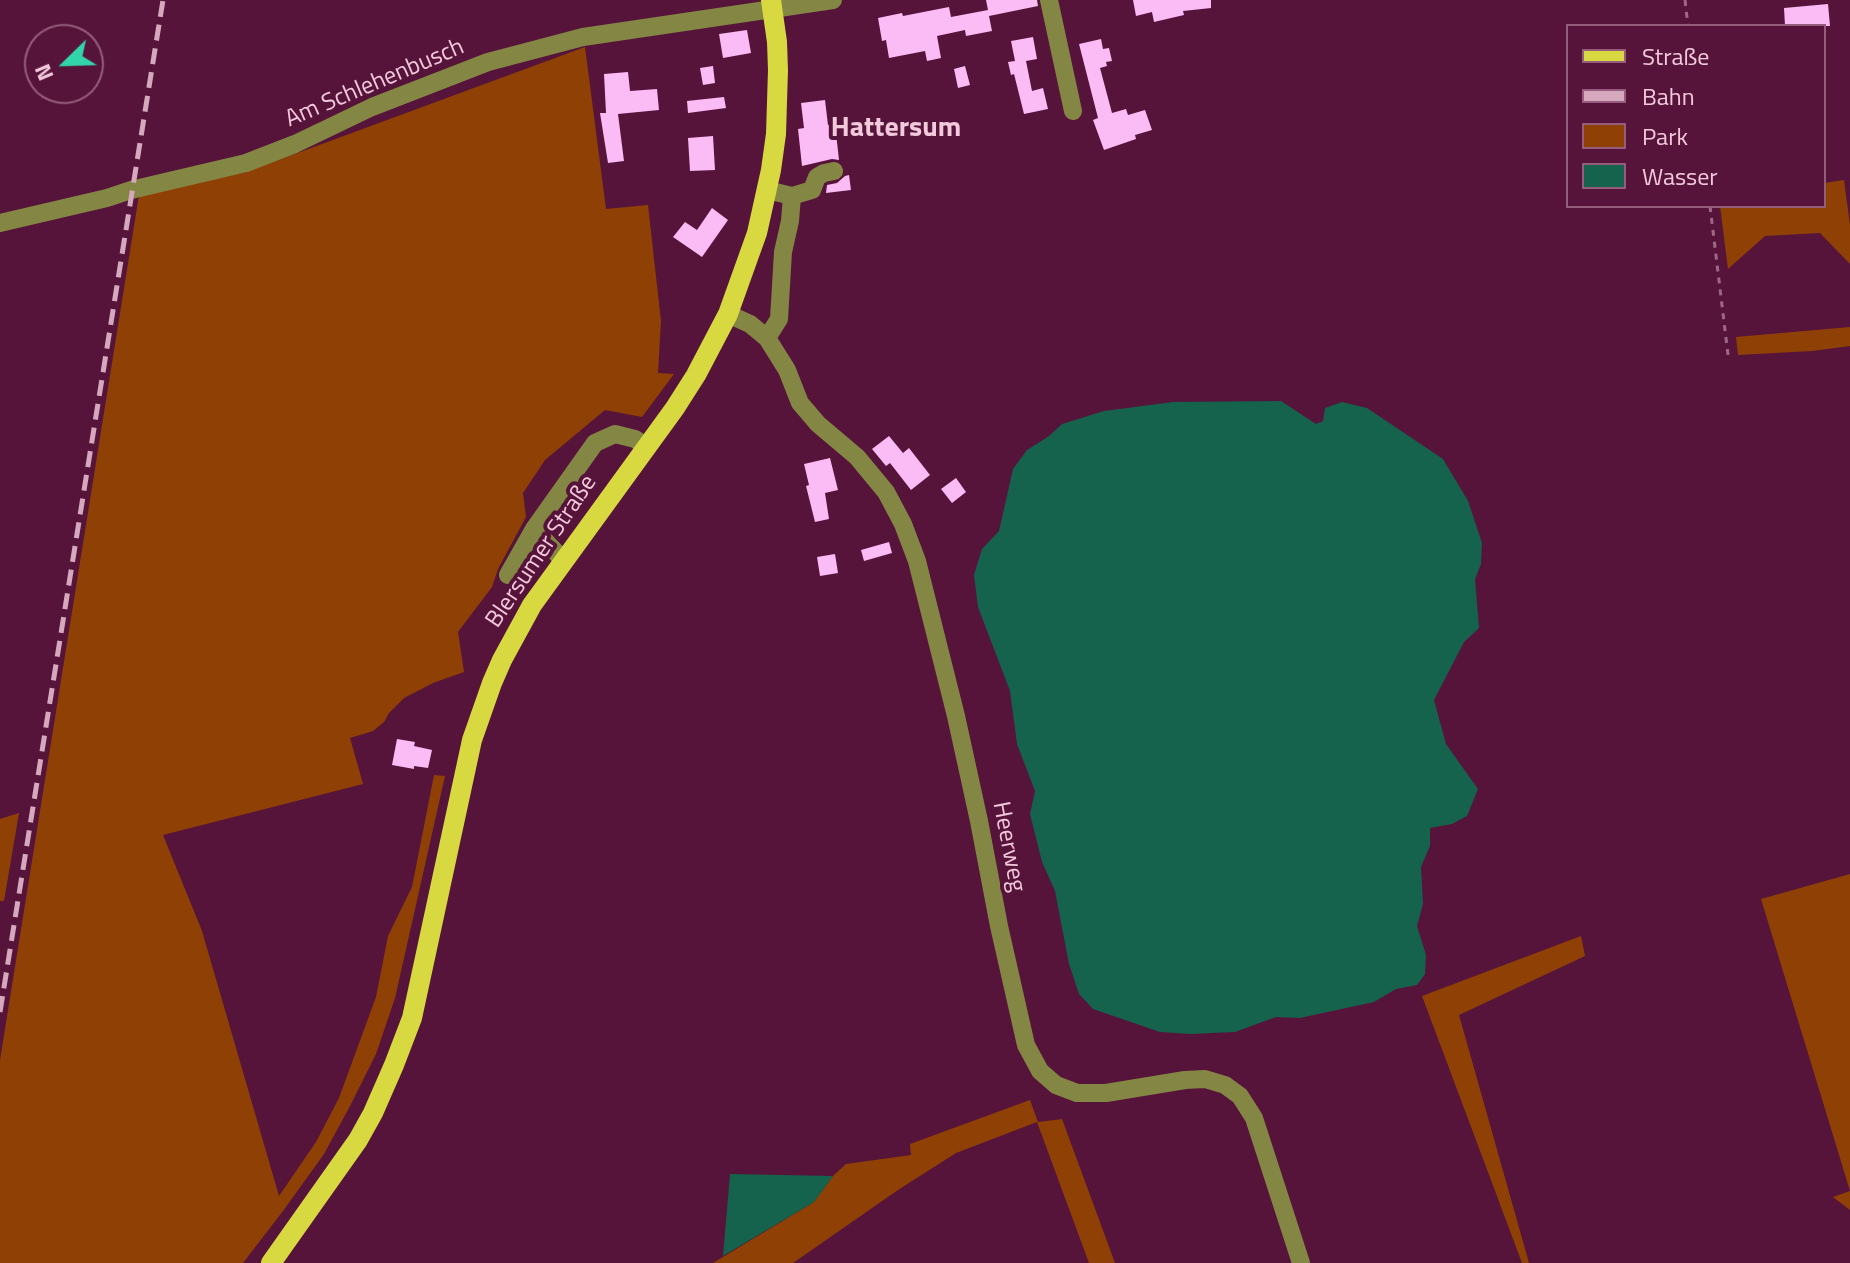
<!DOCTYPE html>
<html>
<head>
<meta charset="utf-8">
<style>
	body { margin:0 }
	#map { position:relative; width:1850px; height:1263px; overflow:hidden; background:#56143a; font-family:"Titillium Web",sans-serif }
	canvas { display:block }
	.legend { position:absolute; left:1566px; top:24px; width:260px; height:184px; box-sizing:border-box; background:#56143a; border:2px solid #955c7b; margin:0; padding:10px 14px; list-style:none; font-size:24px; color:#f3c9dc }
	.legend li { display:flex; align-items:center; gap:16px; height:40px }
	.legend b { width:40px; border:2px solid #955c7b }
	.north { position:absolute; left:24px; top:24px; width:80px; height:80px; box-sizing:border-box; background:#56143a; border:2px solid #955c7b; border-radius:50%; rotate:247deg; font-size:22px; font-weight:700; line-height:32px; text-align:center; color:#f3c9dc }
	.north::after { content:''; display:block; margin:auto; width:28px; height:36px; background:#32d4a9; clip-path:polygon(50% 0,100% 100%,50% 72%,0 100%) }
</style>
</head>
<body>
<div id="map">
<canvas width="1850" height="1263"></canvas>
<ul class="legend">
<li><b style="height:10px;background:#d8d841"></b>Straße</li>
<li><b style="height:10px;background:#d6a8be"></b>Bahn</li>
<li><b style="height:22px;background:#8f4105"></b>Park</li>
<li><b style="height:22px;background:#15624d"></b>Wasser</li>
</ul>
<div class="north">N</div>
</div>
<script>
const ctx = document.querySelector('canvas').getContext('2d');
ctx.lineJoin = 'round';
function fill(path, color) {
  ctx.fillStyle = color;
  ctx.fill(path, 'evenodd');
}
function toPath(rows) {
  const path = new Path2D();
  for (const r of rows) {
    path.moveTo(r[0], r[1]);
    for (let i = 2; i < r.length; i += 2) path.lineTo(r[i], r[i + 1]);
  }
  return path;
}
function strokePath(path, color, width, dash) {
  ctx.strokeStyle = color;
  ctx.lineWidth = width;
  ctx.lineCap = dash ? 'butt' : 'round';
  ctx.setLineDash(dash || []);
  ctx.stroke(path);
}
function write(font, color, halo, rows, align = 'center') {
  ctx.font = font + ' "Titillium Web",sans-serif';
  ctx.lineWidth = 8;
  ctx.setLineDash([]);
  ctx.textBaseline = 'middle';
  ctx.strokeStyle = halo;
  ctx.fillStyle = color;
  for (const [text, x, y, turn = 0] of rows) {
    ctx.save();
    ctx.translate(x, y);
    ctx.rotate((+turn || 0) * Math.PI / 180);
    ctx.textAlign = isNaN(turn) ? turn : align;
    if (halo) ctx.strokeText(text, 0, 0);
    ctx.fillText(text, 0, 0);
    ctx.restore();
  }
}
fill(toPath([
	[585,47,606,209,648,205,661,321,658,373,674,374,642,417,605,410,545,460,523,493,526,517,498,569,492,587,458,632,464,672,433,683,404,698,389,713,384,722,373,731,350,738,363,784,163,835,202,931,279,1196,316,1142,339,1098,376,997,388,936,412,887,434,775,445,776,395,998,376,1054,350,1106,324,1154,283,1211,243,1263,0,1263,0,1060,139,195,246,172],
	[1844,180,1850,225,1850,264,1820,233,1765,236,1728,269,1720,206,1824,206,1824,183],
	[1850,327,1850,346,1812,351,1738,355,1736,337],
	[19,813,4,901,0,901,0,819],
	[1850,874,1850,1210,1833,1197,1850,1191,1761,899],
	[1581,936,1585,956,1459,1015,1529,1263,1522,1263,1422,996],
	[1030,1100,1038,1122,1062,1119,1115,1263,1089,1263,1037,1122,956,1153,898,1190,793,1263,713,1263,814,1202,833,1176,846,1164,911,1155,910,1144]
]), '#8f4105');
fill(toPath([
	[1281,401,1316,424,1323,421,1325,408,1342,402,1367,408,1443,459,1468,501,1482,543,1481,564,1475,579,1479,628,1464,642,1434,700,1446,744,1478,789,1467,816,1452,824,1430,828,1430,846,1421,867,1423,904,1417,926,1426,955,1425,974,1417,985,1396,989,1374,1002,1300,1018,1276,1017,1235,1032,1190,1034,1160,1032,1093,1009,1079,994,1069,964,1055,891,1042,862,1030,814,1035,791,1017,744,1010,691,978,607,974,575,982,549,999,531,1013,469,1027,450,1049,436,1062,424,1104,411,1173,402],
	[730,1174,833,1176,814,1202,723,1256]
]), '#15624d');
fill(toPath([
	[986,0,1037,0,1038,6,989,16,992,31,966,36,965,30,937,36,941,58,927,61,925,51,889,58,886,40,882,41,878,18,902,13,903,16,949,7,951,17,988,10],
	[1133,0,1211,0,1211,8,1183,11,1184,15,1154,22,1152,12,1136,16],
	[1828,4,1830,26,1785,26,1784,8],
	[747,30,751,53,723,58,719,34],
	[1033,37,1037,59,1026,61,1032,91,1043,88,1048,109,1024,114,1014,74,1011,75,1008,62,1015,61,1011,41],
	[1101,39,1103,49,1109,48,1112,61,1106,62,1107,66,1100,68,1112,113,1126,109,1128,115,1145,110,1152,130,1135,135,1136,139,1104,150,1093,120,1098,118,1079,44],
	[713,66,715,83,703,85,700,68],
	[965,66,970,85,958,88,954,69],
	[628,72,630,91,657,89,659,110,618,114,624,161,608,163,600,113,606,113,604,74],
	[724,97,726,108,688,113,687,101],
	[825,100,828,125,835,124,839,160,832,159,802,166,798,129,804,128,801,103],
	[713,136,715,170,690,171,688,138],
	[849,175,851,190,826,193,827,185,837,183,845,176],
	[712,208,728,220,702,257,673,237,685,222,697,230],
	[889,436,903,453,909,448,930,475,911,490,890,463,886,466,872,449],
	[830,458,838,490,825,493,829,519,815,522,806,486,809,485,804,464],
	[956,478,966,492,952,503,941,489],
	[889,542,892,553,864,561,861,550],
	[835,554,838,573,820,576,817,557],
	[397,739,415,742,414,746,432,750,428,768,414,766,414,769,392,765]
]), '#fbbbf5');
strokePath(toPath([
	[1685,0,1688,26],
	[1710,206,1728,355]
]), '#9e6885', 3, [6, 6]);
strokePath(toPath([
	[1049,0,1073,111],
	[767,190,792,196,812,190,817,177,824,173,834,171],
	[0,223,107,198,131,190,246,163,295,144,372,107,488,62,583,37,833,0],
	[728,314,750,324,767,338,787,370,800,403,818,424,857,457,886,492,903,524,917,561,956,716,979,821,999,926,1026,1045,1040,1071,1056,1085,1077,1093,1106,1093,1185,1080,1205,1079,1225,1085,1240,1096,1254,1118,1301,1263],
	[767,338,779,319,783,252,790,221,792,196],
	[563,560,534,529,595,443,615,434,635,439,647,447],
	[508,575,534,529]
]), '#848644', 18);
strokePath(toPath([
	[271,1263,358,1140,373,1113,394,1065,412,1018,472,740,492,683,502,660,532,605,675,408,696,375,728,314,757,233,771,170,776,134,778,70,777,42,771,0]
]), '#d8d841', 20);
strokePath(toPath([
	[0,1012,163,0]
]), '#d6a8be', 5, [16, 8]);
write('24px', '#f3c9dc', '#56143a', [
	["Am Schlehenbusch",375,84,-23],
	["Blersumer Straße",542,552,-56],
	["Heerweg",1008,847,79]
]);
write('bold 28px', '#f3c9dc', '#56143a', [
	["Hattersum",896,129]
]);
</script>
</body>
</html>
